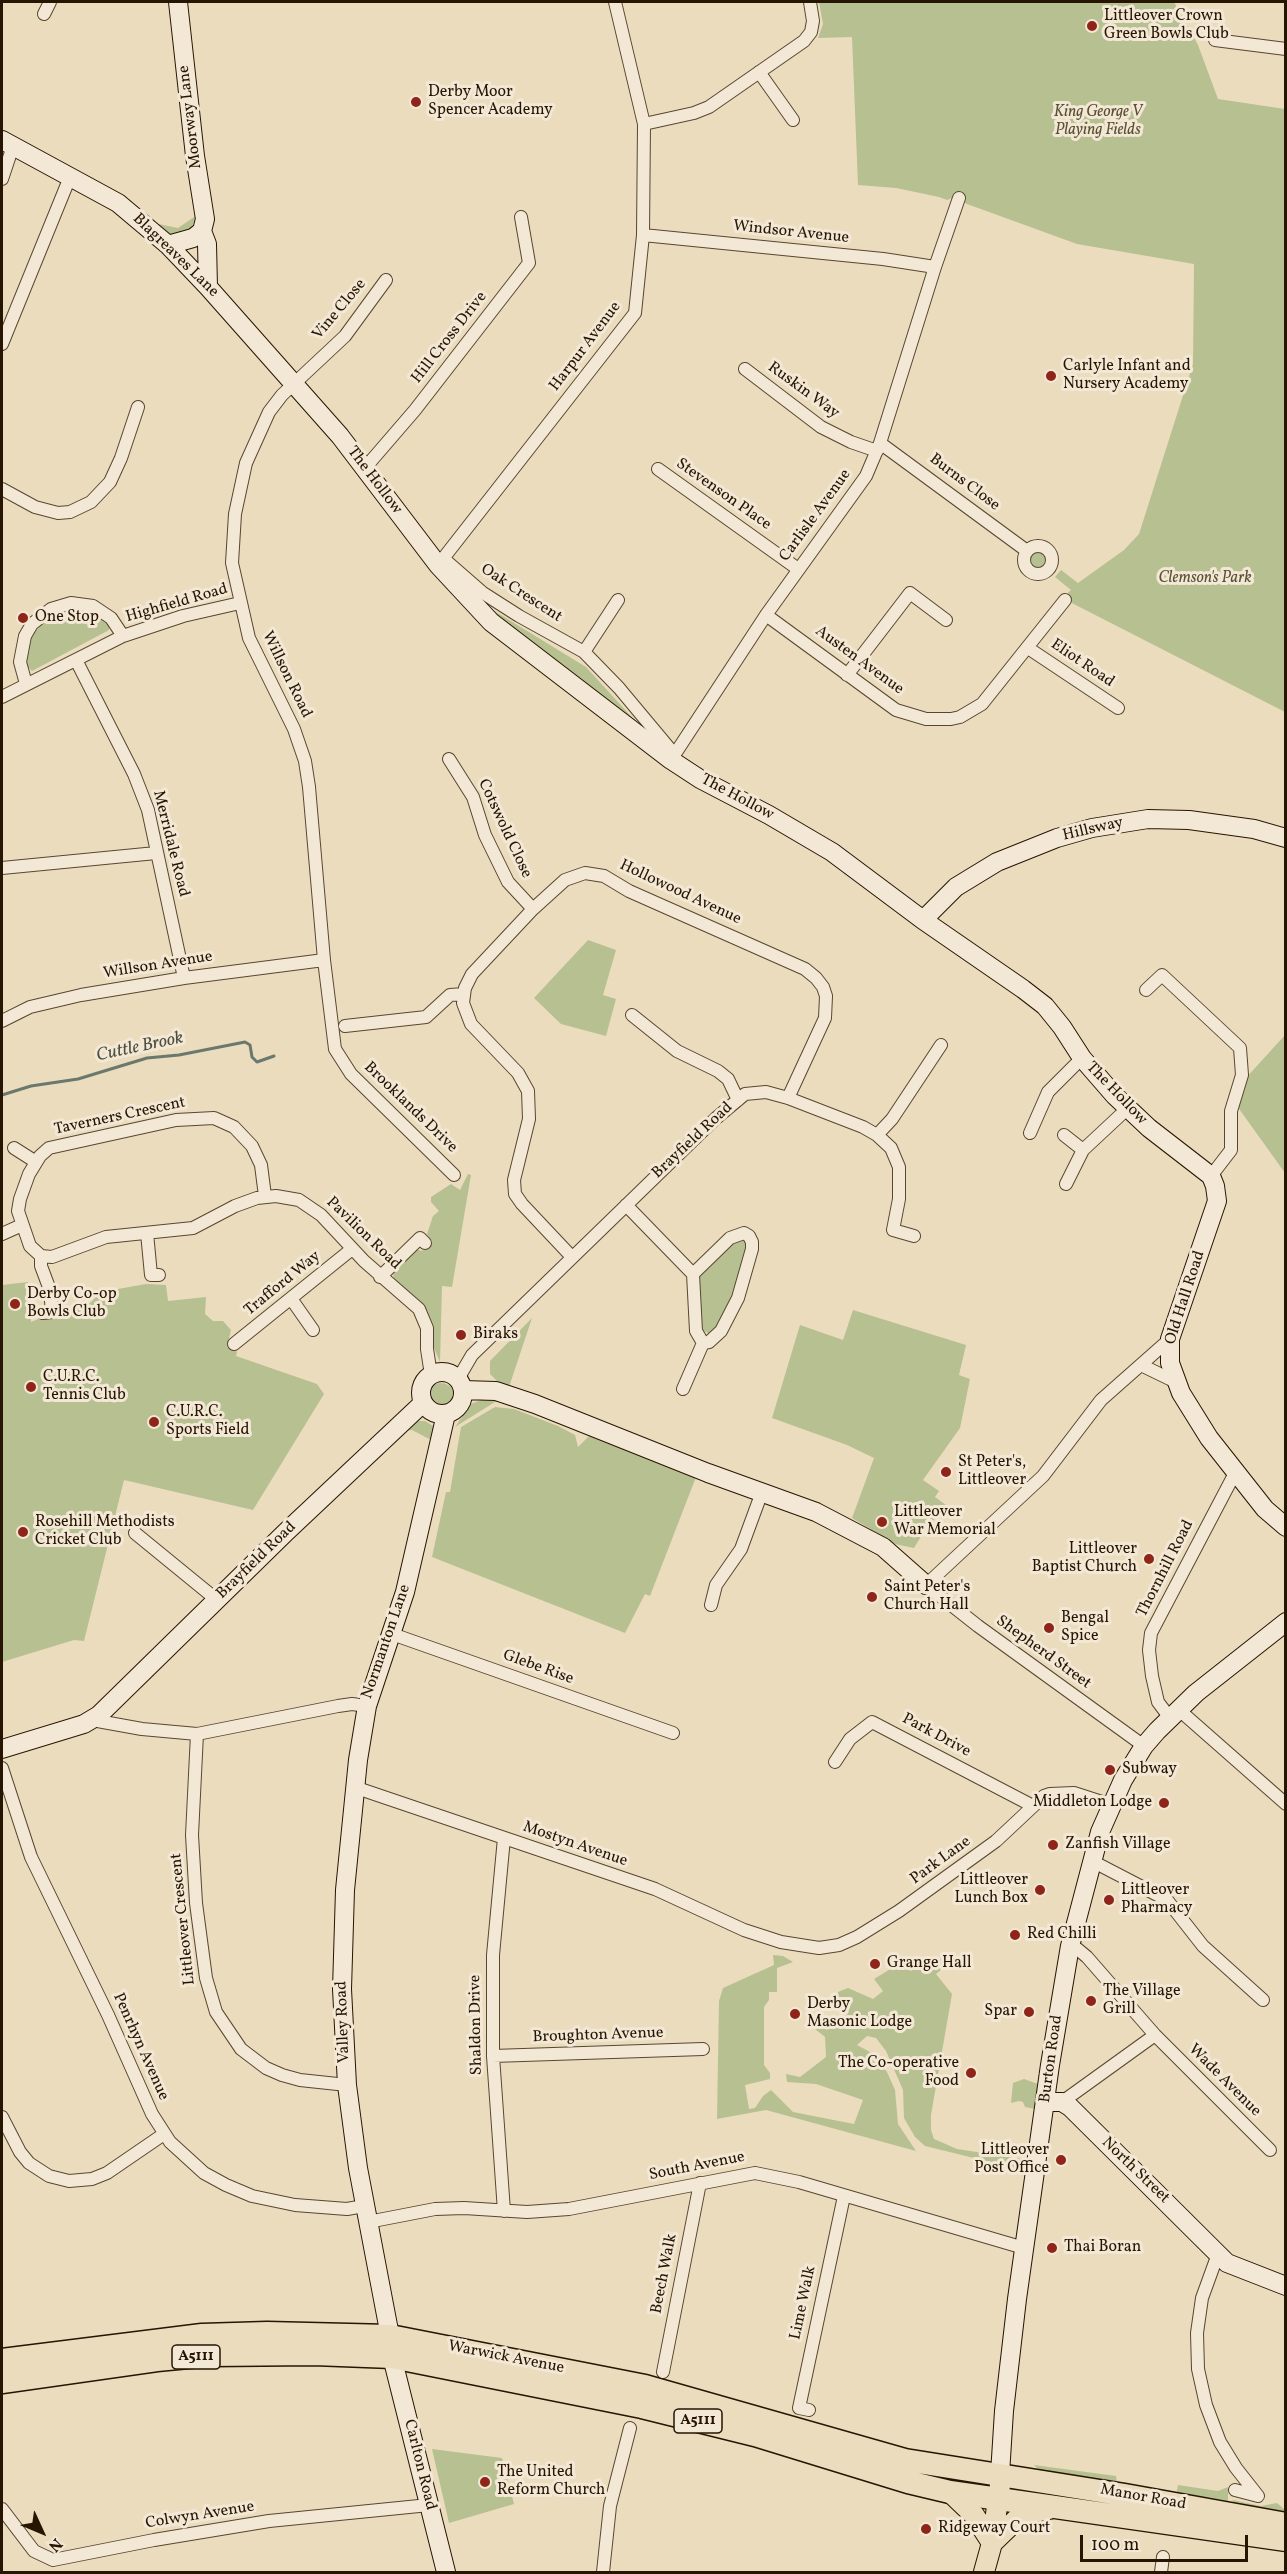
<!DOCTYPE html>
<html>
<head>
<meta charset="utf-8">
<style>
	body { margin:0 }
	#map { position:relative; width:1287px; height:2574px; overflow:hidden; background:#ebdcbe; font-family:Vollkorn,serif }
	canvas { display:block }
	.frame { position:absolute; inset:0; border:3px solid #261500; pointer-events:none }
	.north { position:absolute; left:12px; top:2502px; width:60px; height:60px; -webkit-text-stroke:4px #f2e8d5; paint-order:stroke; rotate:134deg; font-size:16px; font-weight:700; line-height:24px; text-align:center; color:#261500 }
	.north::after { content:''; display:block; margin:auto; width:21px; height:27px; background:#261500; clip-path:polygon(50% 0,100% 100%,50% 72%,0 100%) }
	.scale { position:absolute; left:1080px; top:2535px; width:168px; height:27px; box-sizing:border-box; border:3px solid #261500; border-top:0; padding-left:8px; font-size:18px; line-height:21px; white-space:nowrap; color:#261500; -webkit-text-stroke:4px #f2e8d5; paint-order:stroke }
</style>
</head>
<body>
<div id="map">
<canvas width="1287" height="2574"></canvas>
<div class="frame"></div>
<div class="north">N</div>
<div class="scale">100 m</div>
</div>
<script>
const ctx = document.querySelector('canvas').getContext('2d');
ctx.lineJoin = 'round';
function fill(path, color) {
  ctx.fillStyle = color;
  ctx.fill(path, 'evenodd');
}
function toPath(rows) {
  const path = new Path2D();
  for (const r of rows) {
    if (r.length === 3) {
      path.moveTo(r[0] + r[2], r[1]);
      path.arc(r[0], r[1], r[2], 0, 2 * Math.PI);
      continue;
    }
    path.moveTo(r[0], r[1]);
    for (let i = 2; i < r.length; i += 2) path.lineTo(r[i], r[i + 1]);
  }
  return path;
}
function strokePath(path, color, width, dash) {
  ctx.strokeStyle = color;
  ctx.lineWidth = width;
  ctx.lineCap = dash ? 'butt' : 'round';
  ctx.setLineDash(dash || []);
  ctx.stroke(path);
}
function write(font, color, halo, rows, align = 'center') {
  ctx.font = font + ' Vollkorn,serif';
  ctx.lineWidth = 6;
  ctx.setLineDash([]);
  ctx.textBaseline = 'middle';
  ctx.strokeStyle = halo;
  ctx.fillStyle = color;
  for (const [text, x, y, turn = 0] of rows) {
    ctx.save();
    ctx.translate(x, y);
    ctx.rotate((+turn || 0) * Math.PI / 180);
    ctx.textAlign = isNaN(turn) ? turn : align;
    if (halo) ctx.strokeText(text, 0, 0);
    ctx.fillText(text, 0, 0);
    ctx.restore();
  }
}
fill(toPath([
	[819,2,1174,2,1198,45,1218,99,1285,109,1285,712,1062,598,1071,590,1055,577,1061,570,1078,583,1124,550,1139,534,1193,364,1194,264,1077,244,967,204,954,197,947,200,939,197,896,188,858,185,852,37,818,38,823,24],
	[197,215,192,226,180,236,169,237,149,222,178,228],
	[1038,560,9],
	[483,604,586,667,650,737,498,623],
	[71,610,93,613,105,621,109,626,109,630,32,671,27,666,25,658,30,638,47,618],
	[588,940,616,950,603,995,616,999,606,1036,561,1024,534,998],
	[1285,1035,1285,1173,1237,1106,1245,1079],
	[468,1174,471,1175,452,1287,442,1286,440,1362,434,1348,434,1326,427,1310,419,1300,394,1280,393,1272,416,1249,422,1251,432,1241,427,1234,433,1216,439,1211,431,1202,431,1197,451,1184,460,1190],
	[743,1239,748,1247,738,1286,713,1333,708,1333,702,1330,698,1276,732,1240],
	[28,1282,31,1322,38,1319,59,1318,63,1312,90,1303,101,1292,146,1284,166,1285,168,1301,206,1297,205,1314,213,1321,223,1321,231,1330,228,1343,237,1352,236,1356,317,1384,324,1394,253,1510,124,1480,84,1641,74,1640,2,1662,2,1285],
	[853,1310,966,1345,959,1375,970,1379,960,1428,923,1480,939,1491,935,1497,946,1505,923,1533,914,1548,895,1544,852,1518,874,1458,847,1445,772,1418,800,1325,843,1340],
	[532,1318,509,1387,500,1384,490,1374,490,1361],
	[441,1396,13],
	[488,1397,516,1402,495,1402,455,1427,471,1404],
	[495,1407,514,1409,558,1426,575,1435,578,1447,589,1436,696,1477,650,1596,645,1594,625,1633,432,1557,446,1492,450,1492,461,1427],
	[416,1421,425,1421,433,1426,433,1441,412,1430,402,1432],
	[773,1955,783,1956,793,1962,777,1968,777,1992,769,1992,769,2000,764,2007,764,2065,770,2073,770,2079,745,2085,749,2109,755,2108,763,2096,771,2090,793,2112,854,2124,863,2100,816,2084,787,2082,786,2074,800,2077,826,2057,825,2037,815,2029,832,2019,845,2017,849,2012,838,1998,838,1992,848,1988,873,1999,883,1991,874,1979,902,1962,906,1968,915,1961,924,1959,930,1964,943,1958,949,1963,936,1974,952,1994,931,2115,931,2130,934,2139,957,2149,1029,2160,1027,2171,925,2146,915,2137,904,2118,903,2090,886,2051,876,2038,867,2036,857,2045,872,2053,887,2072,895,2090,898,2124,916,2151,766,2110,717,2119,719,2001,723,1988,774,1965],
	[1024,2079,1038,2084,1035,2109,1025,2107,1023,2102,1019,2101,1011,2103,1013,2083],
	[432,2449,502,2458,514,2504,449,2523],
	[1034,2465,1116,2476,1117,2484,1038,2469],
	[1178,2485,1218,2491,1228,2487,1228,2501,1207,2497,1176,2496],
	[1233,2500,1261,2506,1277,2503,1285,2510,1285,2516,1232,2503]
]), '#b7c091');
strokePath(toPath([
	[2,1095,31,1086,78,1079,147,1058,179,1055,245,1042,250,1045,252,1057,257,1062,274,1056]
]), '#6b786d', 3);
const street = toPath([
	[44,14,50,2],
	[1215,40,1286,49],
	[759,72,793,120],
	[644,124,694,113,709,107,804,41,811,32,813,21,810,2],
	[2,179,13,146],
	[643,235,883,259,935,267],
	[386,280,345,336,282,395,269,412,246,463,235,514,232,563,249,638,294,729,305,761,309,787,324,960,335,1049,351,1074,454,1175],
	[2,344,70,177],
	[745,369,821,427,851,442,877,451],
	[880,443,1027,551],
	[365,468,415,410,529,263,521,217],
	[658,469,798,569],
	[2,489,35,507,58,513,70,512,91,502,110,482,121,458,138,407],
	[1038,560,14],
	[444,559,483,593,519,616,584,652,619,688,675,755],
	[438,565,635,313,643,235,644,124,615,2],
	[766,615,896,710,926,719,951,719,960,717,982,704,1065,600],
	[1028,648,1118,708],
	[584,652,618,600],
	[76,660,134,774,148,810,184,978],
	[847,675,910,593,946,620],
	[26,684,20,662,25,636,32,624,51,609,71,603,93,606,111,618,123,636],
	[2,697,123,636,183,616,240,603],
	[449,759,473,797,485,835,508,882,533,909],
	[671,760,766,615,866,476,880,443,935,267,959,198],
	[2,868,156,853],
	[1146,990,1162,975,1240,1048,1242,1075,1231,1111,1231,1150,1211,1176],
	[632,1015,677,1051,718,1071,728,1079,738,1100],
	[2,1021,30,1007,81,995,184,978,324,960],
	[345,1026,426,1017,450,995,464,994],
	[1030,1133,1048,1092,1082,1058],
	[877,1135,892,1119,941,1045],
	[1064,1135,1083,1150],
	[14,1148,36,1162],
	[1066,1184,1083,1150,1128,1108],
	[626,1205,693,1274,730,1238,744,1233,749,1236,752,1242,752,1249,738,1298,721,1331,709,1342,703,1343,696,1331,693,1274],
	[147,1233,151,1275,159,1275],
	[2,1234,22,1225],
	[41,1256,52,1257,106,1237,193,1228,235,1206,257,1198,276,1196,299,1200,321,1215,364,1261,419,1309,427,1328,427,1349,431,1375],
	[571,1256,522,1204,515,1194,514,1180,529,1119,528,1091,518,1073,471,1024,463,1003,465,988,472,974,533,909,565,880,585,873,604,876,629,891,805,969,816,978,823,987,826,996,825,1018,788,1098],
	[380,1277,420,1238,425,1243],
	[292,1300,313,1330],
	[43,1313,52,1312,50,1290,41,1266,41,1256,30,1246,18,1211,20,1199,29,1174,40,1156,49,1148,176,1120,214,1118,234,1127,252,1146,261,1165,265,1196],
	[234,1344,352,1249],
	[1141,1365,1176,1382],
	[458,1379,472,1355,715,1119,745,1094,766,1092,788,1098,863,1127,877,1135,891,1148,899,1167,899,1199,893,1230,914,1236],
	[683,1389,703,1343],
	[135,1533,217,1600],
	[711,1605,716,1585,741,1549,762,1492],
	[392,1634,673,1733],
	[1178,1709,1286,1804],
	[1170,1718,1158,1702,1152,1676,1149,1650,1151,1633,1235,1473],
	[92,1720,142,1729,197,1734,338,1706,352,1704,367,1706],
	[197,1734,192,1835,196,1903,206,1978,216,2012,241,2049,266,2068,282,2075,300,2080,347,2085],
	[1144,1746,978,1626,926,1585,1043,1476,1101,1400,1170,1339],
	[835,1762,850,1739,872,1722,1033,1806],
	[2,1768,31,1857,108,2015,152,2114,170,2142,204,2173,226,2185,252,2196,295,2205,347,2209,364,2206],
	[354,1787,655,1889,744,1930,781,1942,819,1948,839,1945,857,1937,899,1911,996,1841,1044,1796,1050,1794,1074,1793,1111,1805],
	[504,1838,493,1955,493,2056,504,2211],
	[1092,1861,1167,1900,1203,1946,1263,2000],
	[1070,1946,1075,1947,1087,1957,1155,2035,1270,2150],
	[493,2056,703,2049],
	[1062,2102,1155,2035],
	[2,2117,20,2152,29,2163,49,2176,69,2181,92,2179,107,2173,164,2134],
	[368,2222,435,2209,464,2208,527,2212,569,2209,755,2173,799,2182,1024,2248],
	[1218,2254,1202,2298,1197,2333,1198,2369,1206,2405,1220,2442,1236,2468,1258,2496,1235,2490],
	[663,2372,700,2183],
	[809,2410,799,2408,844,2196],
	[2,2509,34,2551,53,2560,154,2540,269,2521,429,2505],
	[603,2572,610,2506,630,2428],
	[1161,2572,1163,2557]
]);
const secondary = toPath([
	[178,2,195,156,205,219,202,231,207,244,208,287],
	[2,140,118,203,168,245,208,287,340,436,438,565,491,622,671,760,700,779,769,815,832,852,923,920,1023,989,1045,1006,1062,1027,1082,1058,1115,1096,1149,1128,1211,1176,1215,1186,1217,1201,1170,1339,1170,1363,1181,1393,1209,1438,1265,1509,1286,1527],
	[168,245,193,238,202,231],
	[923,920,956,887,997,862,1057,838,1092,828,1148,819,1189,820,1254,829,1286,838],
	[442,1393,21],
	[463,1390,496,1391,535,1404,708,1473,816,1512,883,1547,926,1585],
	[2,1749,84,1724,99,1715,286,1532,423,1403],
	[1046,2102,1062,2102,1070,2107,1227,2263,1286,2286],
	[390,2336,358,2168,347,2085,342,1989,345,1890,358,1760,367,1706,405,1592,446,1414],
	[392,2357,446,2572],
	[1000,2474,1004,2411,1017,2299,1050,2065,1070,1946,1100,1832,1123,1780,1144,1746,1157,1731,1196,1693,1286,1622]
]);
const primary = toPath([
	[950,2492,974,2515,992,2543],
	[992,2543,1021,2515,1049,2509],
	[984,2572,992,2543,1000,2485]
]);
const highway = toPath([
	[2,2360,202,2335,267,2333,390,2336,645,2386,905,2460,1125,2495,1286,2524],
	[2,2382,157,2360,210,2355,314,2354,392,2357,642,2407,755,2435,908,2482,950,2492,1286,2540]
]);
strokePath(street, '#574730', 14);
strokePath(secondary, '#261500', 20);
strokePath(primary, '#261500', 22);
strokePath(highway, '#261500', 25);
strokePath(street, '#f2e8d5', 12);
strokePath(secondary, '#f2e8d5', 18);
strokePath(primary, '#ebdcbe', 20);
strokePath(highway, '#ebdcbe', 22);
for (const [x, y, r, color] of [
	[1092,26,6,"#8f2418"],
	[416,102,6,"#8f2418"],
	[1051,376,6,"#8f2418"],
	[23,618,6,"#8f2418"],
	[15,1304,6,"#8f2418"],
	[461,1335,6,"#8f2418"],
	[31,1387,6,"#8f2418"],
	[154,1422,6,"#8f2418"],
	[946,1472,6,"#8f2418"],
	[882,1522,6,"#8f2418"],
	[23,1532,6,"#8f2418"],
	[1149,1559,6,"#8f2418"],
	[872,1597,6,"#8f2418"],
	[1049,1628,6,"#8f2418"],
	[1110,1770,6,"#8f2418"],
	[1164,1803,6,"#8f2418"],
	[1053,1845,6,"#8f2418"],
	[1040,1890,6,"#8f2418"],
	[1109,1900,6,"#8f2418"],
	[1015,1935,6,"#8f2418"],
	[875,1964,6,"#8f2418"],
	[1091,2001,6,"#8f2418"],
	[1029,2012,6,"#8f2418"],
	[795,2014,6,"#8f2418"],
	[971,2073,6,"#8f2418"],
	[1061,2160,6,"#8f2418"],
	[1052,2248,6,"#8f2418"],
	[485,2482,6,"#8f2418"],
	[926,2529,6,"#8f2418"]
]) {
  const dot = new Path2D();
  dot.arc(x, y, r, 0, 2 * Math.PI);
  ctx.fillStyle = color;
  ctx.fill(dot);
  strokePath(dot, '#f2e8d5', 2);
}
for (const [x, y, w] of [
	[196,2357,48],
	[698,2421,48]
]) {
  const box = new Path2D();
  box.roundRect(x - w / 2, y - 12, w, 24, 4.5);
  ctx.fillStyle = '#f2e8d5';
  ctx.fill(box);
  strokePath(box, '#261500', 1.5);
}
write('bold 15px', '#261500', null, [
	["A5111",196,2357],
	["A5111",698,2421]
]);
write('16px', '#261500', '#f2e8d5', [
	["Littleover Crown",1104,17],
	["Green Bowls Club",1104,35],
	["Derby Moor",428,93],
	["Spencer Academy",428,111],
	["Carlyle Infant and",1063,367],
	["Nursery Academy",1063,385],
	["One Stop",35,618],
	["Derby Co-op",27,1295],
	["Bowls Club",27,1313],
	["Biraks",473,1335],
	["C.U.R.C.",43,1378],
	["Tennis Club",43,1396],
	["C.U.R.C.",166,1413],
	["Sports Field",166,1431],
	["St Peter's,",958,1463],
	["Littleover",958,1481],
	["Littleover",894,1513],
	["War Memorial",894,1531],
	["Rosehill Methodists",35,1523],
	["Cricket Club",35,1541],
	["Littleover",1137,1550,"right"],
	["Baptist Church",1137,1568,"right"],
	["Saint Peter's",884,1588],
	["Church Hall",884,1606],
	["Bengal",1061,1619],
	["Spice",1061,1637],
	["Subway",1122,1770],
	["Middleton Lodge",1152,1803,"right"],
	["Zanfish Village",1065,1845],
	["Littleover",1028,1881,"right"],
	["Lunch Box",1028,1899,"right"],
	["Littleover",1121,1891],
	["Pharmacy",1121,1909],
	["Red Chilli",1027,1935],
	["Grange Hall",887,1964],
	["The Village",1103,1992],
	["Grill",1103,2010],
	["Derby",807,2005],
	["Masonic Lodge",807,2023],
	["Spar",1017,2012,"right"],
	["The Co-operative",959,2064,"right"],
	["Food",959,2082,"right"],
	["Littleover",1049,2151,"right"],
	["Post Office",1049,2169,"right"],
	["Thai Boran",1064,2248],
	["The United",497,2473],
	["Reform Church",497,2491],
	["Ridgeway Court",938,2529]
], 'left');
write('italic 16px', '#595133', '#f2e8d5', [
	["King George V",1098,113],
	["Playing Fields",1098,131],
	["Clemson's Park",1205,579]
]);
write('16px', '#261500', '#f2e8d5', [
	["Moorway Lane",191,117,-97],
	["Windsor Avenue",791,233,6],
	["Blagreaves Lane",175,256,44],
	["Vine Close",340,310,-50],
	["Hill Cross Drive",450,338,-52],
	["Harpur Avenue",586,347,-53],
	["Ruskin Way",803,391,36],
	["The Hollow",374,481,53],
	["Burns Close",964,483,37],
	["Stevenson Place",723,495,35],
	["Carlisle Avenue",816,516,-54],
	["Oak Crescent",521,594,33],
	["Highfield Road",177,604,-16],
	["Austen Avenue",859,661,36],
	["Eliot Road",1082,664,34],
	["Willson Road",286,675,64],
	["The Hollow",737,798,28],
	["Cotswold Close",504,829,65],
	["Hillsway",1093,830,-13],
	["Merridale Road",170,844,76],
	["Hollowood Avenue",680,893,25],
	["Willson Avenue",158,966,-9],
	["The Hollow",1116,1094,46],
	["Brooklands Drive",410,1108,44],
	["Taverners Crescent",120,1117,-12],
	["Brayfield Road",693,1141,-43],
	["Pavilion Road",363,1234,44],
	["Trafford Way",283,1284,-39],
	["Old Hall Road",1186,1298,-72],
	["Brayfield Road",257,1561,-44],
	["Thornhill Road",1166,1569,-63],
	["Normanton Lane",387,1642,-71],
	["Shepherd Street",1043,1653,36],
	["Glebe Rise",538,1668,20],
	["Park Drive",936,1736,28],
	["Mostyn Avenue",575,1845,19],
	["Park Lane",941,1861,-36],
	["Littleover Crescent",184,1919,-96],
	["Valley Road",344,2022,-92],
	["Shaldon Drive",477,2025,-91],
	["Broughton Avenue",598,2036,-2],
	["Penrhyn Avenue",140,2047,66],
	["Burton Road",1052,2059,-82],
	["Wade Avenue",1224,2081,45],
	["South Avenue",697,2167,-11],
	["North Street",1135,2171,44],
	["Beech Walk",665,2274,-79],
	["Lime Walk",804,2303,-78],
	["Warwick Avenue",506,2358,11],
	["Carlton Road",419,2465,76],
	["Manor Road",1143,2498,10],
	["Colwyn Avenue",200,2516,-9]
]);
write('italic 18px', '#4e4f40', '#f2e8d5', [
	["Cuttle Brook",140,1048,-12]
]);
</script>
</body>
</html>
